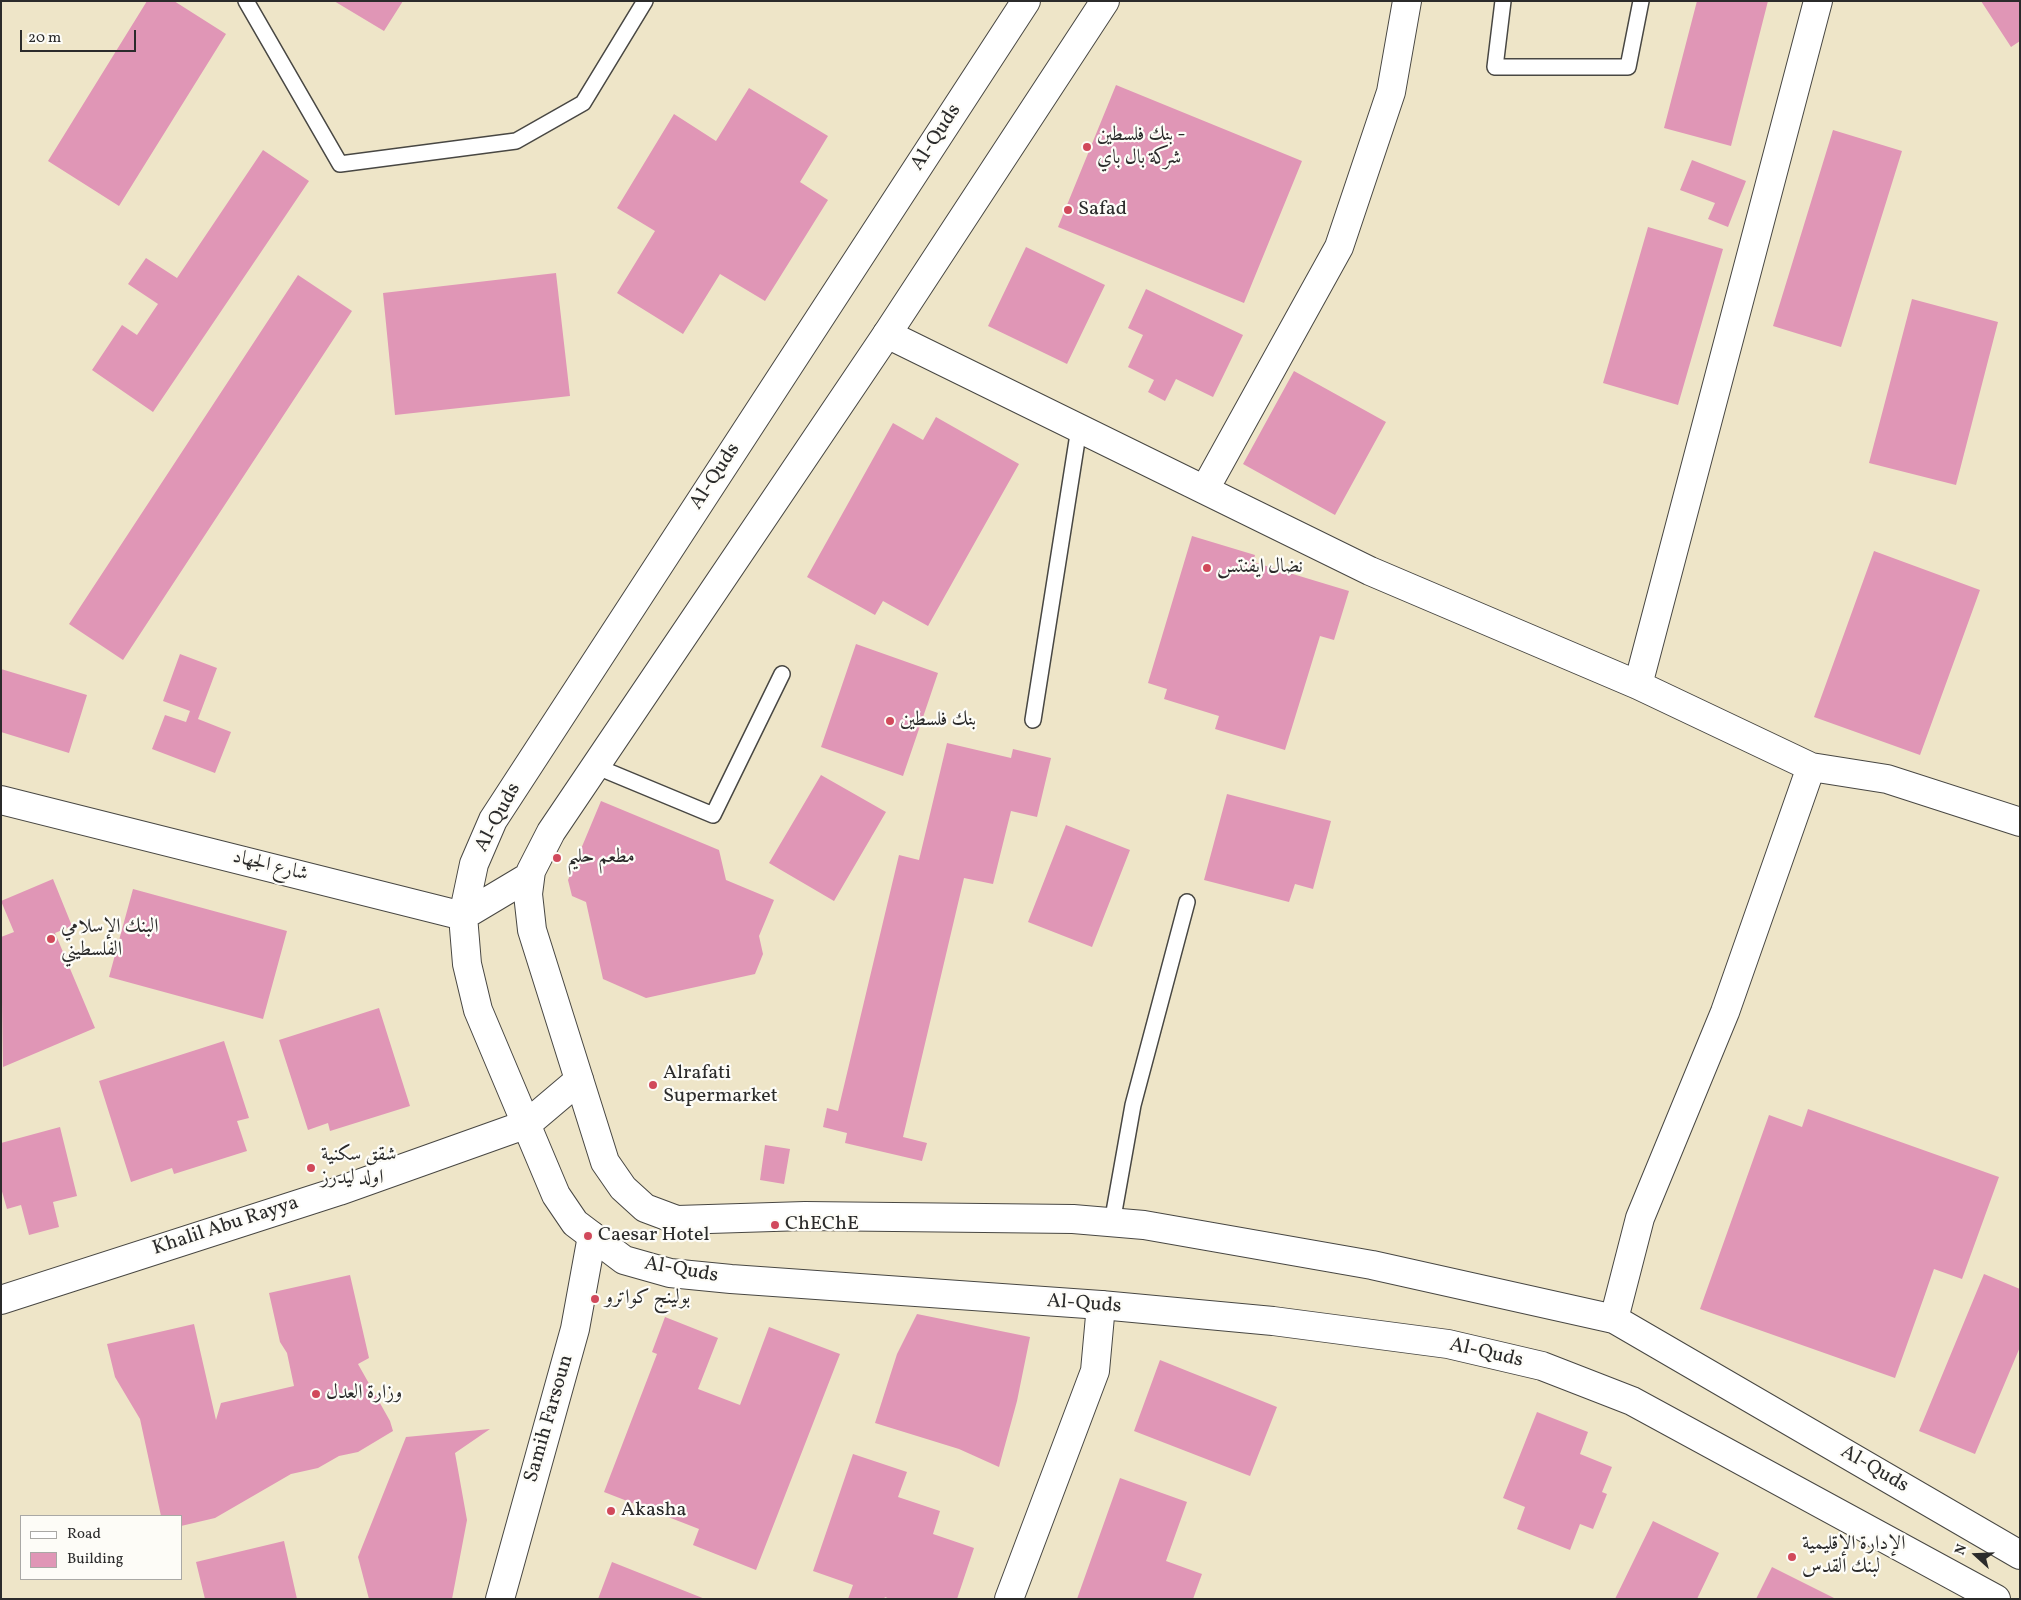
<!DOCTYPE html>
<html>
<head>
<meta charset="utf-8">
<style>
	body { margin:0 }
	#map { position:relative; width:2021px; height:1600px; overflow:hidden; background:#eee5c8; font-family:Vollkorn,serif }
	canvas { display:block }
	.frame { position:absolute; inset:0; border:2px solid #2b2b2b; pointer-events:none }
	.legend { position:absolute; left:20px; top:1515px; width:162px; height:65px; box-sizing:border-box; background:#fdfcf7; border:1px solid #a9a8a5; margin:0; padding:6px 9px; list-style:none; font-size:15px; color:#2b2b2b }
	.legend li { display:flex; align-items:center; gap:10px; height:25px }
	.legend b { width:25px; border:1px solid #a9a8a5 }
	.north { position:absolute; left:1951px; top:1530px; width:50px; height:50px; -webkit-text-stroke:4px #fdfcf7; paint-order:stroke; rotate:290deg; font-size:14px; font-weight:700; line-height:20px; text-align:center; color:#2b2b2b }
	.north::after { content:''; display:block; margin:auto; width:18px; height:22px; background:#2b2b2b; clip-path:polygon(50% 0,100% 100%,50% 72%,0 100%) }
	.scale { position:absolute; left:20px; top:30px; width:116px; height:22px; box-sizing:border-box; border:2px solid #2b2b2b; border-top:0; padding-left:6px; font-size:15px; line-height:18px; white-space:nowrap; color:#2b2b2b; -webkit-text-stroke:4px #fdfcf7; paint-order:stroke }
</style>
</head>
<body>
<div id="map">
<canvas width="2021" height="1600"></canvas>
<div class="frame"></div>
<ul class="legend">
<li><b style="height:6px;background:#fff"></b>Road</li>
<li><b style="height:14px;background:#e096b6"></b>Building</li>
</ul>
<div class="north">N</div>
<div class="scale">20 m</div>
</div>
<script>
const ctx = document.querySelector('canvas').getContext('2d');
ctx.lineJoin = 'round';
function fill(path, color) {
  ctx.fillStyle = color;
  ctx.fill(path, 'evenodd');
}
function toPath(rows) {
  const path = new Path2D();
  for (const r of rows) {
    path.moveTo(r[0], r[1]);
    for (let i = 2; i < r.length; i += 2) path.lineTo(r[i], r[i + 1]);
  }
  return path;
}
function strokePath(path, color, width, dash) {
  ctx.strokeStyle = color;
  ctx.lineWidth = width;
  ctx.lineCap = dash ? 'butt' : 'round';
  ctx.setLineDash(dash || []);
  ctx.stroke(path);
}
function write(font, color, halo, rows, align = 'center') {
  ctx.font = font + ' Vollkorn,Amiri,serif';
  ctx.lineWidth = 4.5;
  ctx.setLineDash([]);
  ctx.textBaseline = 'middle';
  ctx.strokeStyle = halo;
  ctx.fillStyle = color;
  for (const [text, x, y, turn = 0] of rows) {
    ctx.save();
    ctx.translate(x, y);
    ctx.rotate((+turn || 0) * Math.PI / 180);
    ctx.textAlign = isNaN(turn) ? turn : align;
    if (halo) ctx.strokeText(text, 0, 0);
    ctx.fillText(text, 0, 0);
    ctx.restore();
  }
}
fill(toPath([
	[147,1,174,1,226,34,119,206,48,161],
	[334,1,403,1,384,31],
	[1697,1,1768,1,1731,146,1664,128],
	[1981,1,2020,1,2020,41,2011,47],
	[1116,85,1302,161,1244,303,1058,227],
	[749,88,828,136,800,182,828,200,765,301,720,274,683,334,617,293,655,231,617,208,674,114,716,141],
	[1833,130,1902,151,1841,347,1773,326],
	[263,150,309,181,153,412,92,370,122,325,137,335,158,304,128,284,146,258,177,278],
	[1692,160,1746,181,1728,227,1708,219,1715,203,1680,190],
	[1648,227,1723,249,1678,405,1603,383],
	[1026,247,1105,285,1067,364,988,326],
	[556,273,570,396,395,415,383,293],
	[298,275,352,311,123,660,69,624],
	[1146,289,1243,335,1213,397,1176,379,1165,401,1148,392,1154,380,1128,367,1143,335,1128,328],
	[1912,299,1998,322,1956,485,1869,463],
	[1294,371,1386,422,1335,515,1243,464],
	[936,417,1019,464,928,626,883,601,875,615,807,577,893,423,923,440],
	[1192,536,1255,555,1253,562,1349,591,1334,640,1320,636,1285,750,1215,729,1219,716,1164,699,1167,689,1148,683],
	[1874,551,1980,590,1920,755,1814,717],
	[856,644,938,673,903,776,821,747],
	[180,654,217,668,198,719,231,732,215,773,152,749,165,715,186,722,190,711,163,701],
	[1,669,87,695,69,753,1,732],
	[947,743,1011,758,1013,749,1051,758,1037,817,1011,811,993,884,964,878,903,1137,927,1143,922,1161,845,1143,847,1133,823,1127,827,1108,838,1111,899,855,919,860],
	[821,775,886,812,834,901,769,863],
	[1227,794,1331,821,1313,889,1295,884,1289,902,1204,880],
	[601,801,719,850,726,880,774,900,759,936,763,954,755,974,646,998,603,979,586,902,572,896,568,880],
	[1066,825,1130,850,1092,947,1028,922],
	[53,879,72,926,55,933,95,1028,3,1067,1,937,14,932,1,901],
	[133,889,287,931,263,1019,109,977],
	[379,1008,410,1106,330,1131,328,1123,308,1130,279,1040],
	[224,1041,249,1118,237,1121,247,1151,174,1174,172,1168,131,1182,99,1081],
	[1808,1109,1999,1177,1962,1279,1934,1269,1895,1378,1700,1309,1769,1115,1802,1127],
	[60,1127,77,1196,53,1202,59,1227,29,1235,21,1205,7,1209,1,1188,1,1143],
	[765,1145,790,1149,784,1184,760,1180],
	[1984,1274,2020,1289,2020,1347,1975,1454,1919,1431],
	[350,1275,369,1358,358,1364,390,1421,393,1431,358,1452,339,1456,318,1468,291,1474,215,1518,181,1526,181,1516,161,1516,140,1419,115,1377,107,1344,194,1324,216,1420,221,1403,294,1386,287,1353,280,1342,269,1293],
	[917,1314,1030,1337,1017,1401,999,1467,959,1449,875,1423,897,1354],
	[665,1317,718,1338,698,1389,740,1405,769,1327,840,1354,756,1570,693,1545,699,1529,604,1492,657,1354,652,1352],
	[1160,1360,1277,1407,1250,1476,1134,1431],
	[1537,1412,1588,1432,1580,1454,1612,1467,1602,1492,1607,1494,1593,1529,1580,1524,1570,1550,1517,1529,1525,1507,1503,1498],
	[490,1429,455,1453,467,1520,452,1599,369,1599,358,1557,406,1437],
	[853,1454,907,1472,898,1497,940,1511,933,1534,974,1548,957,1599,890,1599,885,1597,884,1599,848,1599,853,1585,813,1571],
	[1120,1478,1187,1502,1166,1561,1202,1574,1193,1599,1077,1599],
	[1653,1521,1719,1553,1697,1599,1615,1599],
	[284,1541,297,1599,205,1599,196,1562],
	[612,1562,705,1599,598,1599],
	[1772,1567,1836,1599,1756,1599]
]), '#e096b6');
const service = toPath([
	[246,1,340,164,516,141,583,103,645,1],
	[1503,1,1495,67,1628,67,1641,1],
	[1033,720,1079,428],
	[595,766,713,815,782,674],
	[1112,1223,1133,1105,1187,902]
]);
const minor = toPath([
	[887,334,1370,571,1638,685,1811,767,1887,779,2020,822],
	[1205,489,1339,247,1391,92,1407,1],
	[1638,685,1818,1],
	[1,1300,339,1191,527,1124,579,1080],
	[1614,1319,1640,1218,1725,1012,1811,767],
	[500,1599,575,1329,592,1236],
	[1009,1599,1095,1371,1101,1305]
]);
const tertiary = toPath([
	[1026,1,493,820,474,864,463,916,467,964,478,1010,556,1195,575,1223,624,1260,670,1273,731,1279,1101,1305,1273,1321,1448,1344,1542,1366,1632,1401,1996,1599],
	[1105,1,887,334,551,832,531,871,528,894,532,930,605,1162,623,1188,645,1208,677,1220,805,1216,1073,1219,1144,1225,1372,1265,1614,1319,2020,1555],
	[1,800,463,916,530,876]
]);
strokePath(service, '#484743', 18);
strokePath(minor, '#484743', 30);
strokePath(tertiary, '#484743', 30);
strokePath(service, '#fff', 15);
strokePath(minor, '#fff', 28);
strokePath(tertiary, '#fff', 28);
for (const [x, y, r, color] of [
	[1087,147,5,"#d1495b"],
	[1068,210,5,"#d1495b"],
	[1207,568,5,"#d1495b"],
	[890,721,5,"#d1495b"],
	[557,858,5,"#d1495b"],
	[51,939,5,"#d1495b"],
	[653,1085,5,"#d1495b"],
	[311,1168,5,"#d1495b"],
	[775,1225,5,"#d1495b"],
	[588,1236,5,"#d1495b"],
	[595,1299,5,"#d1495b"],
	[316,1394,5,"#d1495b"],
	[611,1511,5,"#d1495b"],
	[1792,1557,5,"#d1495b"]
]) {
  const dot = new Path2D();
  dot.arc(x, y, r, 0, 2 * Math.PI);
  ctx.fillStyle = color;
  ctx.fill(dot);
  strokePath(dot, '#fdfcf7', 2);
}
write('20px', '#2b2b2b', '#fdfcf7', [
	["بنك فلسطين -",1097,136],
	["شركة بال باي",1097,159],
	["Safad",1078,210],
	["نضال ايفنتس",1217,568],
	["بنك فلسطين",900,721],
	["مطعم حليم",567,858],
	["البنك الإسلامي",61,928],
	["الفلسطيني",61,951],
	["Alrafati",663,1074],
	["Supermarket",663,1097],
	["شقق سكنية",321,1156],
	["اولد ليدرز",321,1179],
	["ChEChE",785,1225],
	["Caesar Hotel",598,1236],
	["بولينج كواترو",605,1299],
	["وزارة العدل",326,1394],
	["Akasha",621,1511],
	["الإدارة الإقليمية",1802,1545],
	["لبنك القدس",1802,1568]
], 'left');
write('20px', '#2b2b2b', '#fdfcf7', [
	["Al-Quds",937,138,-57],
	["Al-Quds",716,477,-57],
	["Al-Quds",499,818,-62],
	["شارع الجهاد",270,867,14],
	["Khalil Abu Rayya",226,1227,-18],
	["Al-Quds",681,1271,10],
	["Al-Quds",1084,1305,4],
	["Al-Quds",1486,1354,13],
	["Samih Farsoun",550,1419,-74],
	["Al-Quds",1874,1470,30]
]);
</script>
</body>
</html>
